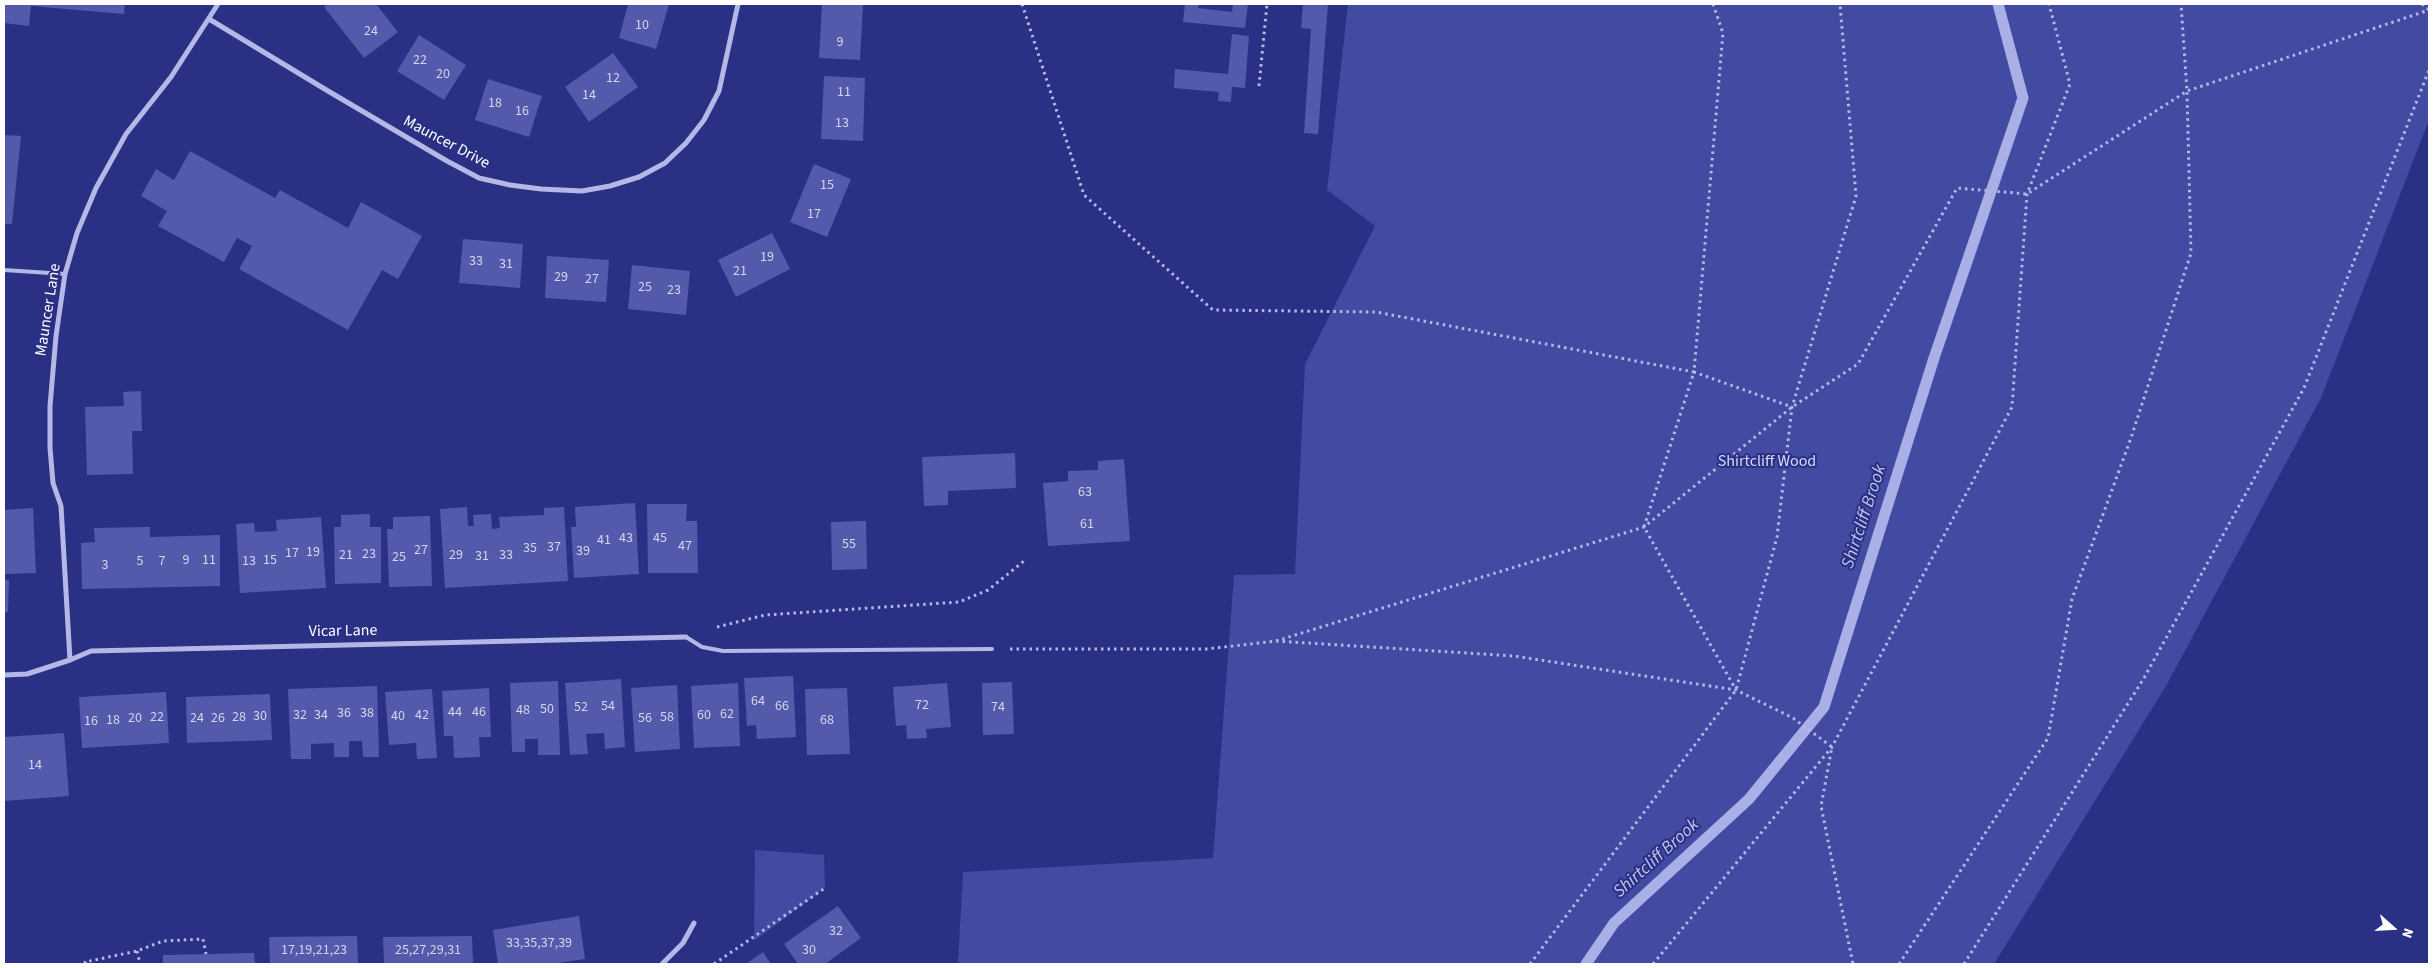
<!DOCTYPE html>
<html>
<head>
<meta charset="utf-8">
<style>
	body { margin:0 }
	#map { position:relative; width:2433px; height:968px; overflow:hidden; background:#2a3084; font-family:"Source Sans 3",sans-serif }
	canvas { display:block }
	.frame { position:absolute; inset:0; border:5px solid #fff; pointer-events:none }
	.north { position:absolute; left:2368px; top:903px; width:50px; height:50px; -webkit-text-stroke:4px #2a3084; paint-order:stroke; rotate:109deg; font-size:14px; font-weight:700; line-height:20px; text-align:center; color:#fff }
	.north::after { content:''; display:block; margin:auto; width:18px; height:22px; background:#fff; clip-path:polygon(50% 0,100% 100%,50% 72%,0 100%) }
</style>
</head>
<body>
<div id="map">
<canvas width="2433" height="968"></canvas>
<div class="frame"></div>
<div class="north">N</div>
</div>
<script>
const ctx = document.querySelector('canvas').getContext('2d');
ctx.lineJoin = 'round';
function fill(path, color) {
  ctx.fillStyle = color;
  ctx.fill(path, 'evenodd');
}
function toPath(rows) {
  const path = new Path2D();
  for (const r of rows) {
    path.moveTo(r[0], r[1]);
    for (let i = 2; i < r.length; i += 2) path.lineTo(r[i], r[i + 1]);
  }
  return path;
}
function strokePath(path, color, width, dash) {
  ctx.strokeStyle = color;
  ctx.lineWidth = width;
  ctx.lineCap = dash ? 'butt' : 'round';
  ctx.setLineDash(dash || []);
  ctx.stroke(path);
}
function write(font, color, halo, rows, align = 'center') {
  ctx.font = font + ' "Source Sans 3",sans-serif';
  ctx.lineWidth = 4;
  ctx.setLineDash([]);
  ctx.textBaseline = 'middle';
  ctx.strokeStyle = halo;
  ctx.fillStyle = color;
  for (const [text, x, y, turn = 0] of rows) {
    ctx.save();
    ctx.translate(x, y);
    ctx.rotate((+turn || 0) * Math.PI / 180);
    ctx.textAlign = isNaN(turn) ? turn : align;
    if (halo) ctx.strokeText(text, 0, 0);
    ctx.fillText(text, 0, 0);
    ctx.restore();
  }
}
fill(toPath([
	[1348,4,2429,4,2429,120,2321,398,2166,686,1994,964,958,964,963,872,1213,858,1234,575,1295,574,1305,364,1375,226,1327,190],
	[755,850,824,855,825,888,754,941]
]), '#424aa2');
strokePath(toPath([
	[1586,964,1614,923,1749,799,1824,707,1934,358,2023,98,1998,4]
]), '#a9afe7', 11);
fill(toPath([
	[4,4,125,4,124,14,31,6,29,26,4,23],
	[328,4,376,4,398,32,364,58,324,7],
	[628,4,669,4,656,49,619,38],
	[822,4,863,4,860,60,819,58],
	[1185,4,1199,4,1198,8,1232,12,1233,4,1248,4,1245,28,1183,22],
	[1303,4,1328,4,1318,134,1304,133,1311,29,1301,28],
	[1232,34,1249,36,1245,88,1232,87,1231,102,1218,101,1219,92,1174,88,1175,69,1228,74],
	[419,35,466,65,444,100,397,71],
	[613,53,638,87,589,122,565,87],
	[824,76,865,78,863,141,821,139],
	[488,79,542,96,529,137,475,120],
	[4,135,21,136,12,224,4,224],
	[190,151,275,198,280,190,348,228,361,202,422,236,398,279,382,270,348,330,239,269,252,246,237,238,224,262,158,226,167,211,141,196,156,169,174,180],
	[814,164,851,179,827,237,790,222],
	[772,233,790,269,736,297,718,260],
	[463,239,523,244,520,288,459,283],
	[547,256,609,260,606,302,545,298],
	[632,265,690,271,686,315,628,309],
	[141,391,142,431,132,431,133,474,87,475,85,407,124,406,123,392],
	[1015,453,1016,488,948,491,948,505,924,506,922,457],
	[1124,459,1130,541,1048,546,1043,483,1068,481,1068,471,1098,470,1098,461],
	[635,503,639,574,574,578,571,527,576,527,575,507],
	[647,504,687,504,686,521,697,521,698,573,648,573],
	[467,507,468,526,474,526,473,515,491,514,492,529,500,528,499,517,544,515,544,508,564,507,568,581,445,588,440,509],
	[33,508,36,573,4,574,4,510],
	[370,514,370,527,381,527,381,583,335,584,334,527,341,527,341,515],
	[430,516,432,586,389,587,387,529,393,529,393,517],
	[321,517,326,588,240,593,236,524,254,523,255,532,277,531,276,520],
	[866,521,867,569,832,570,831,522],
	[150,527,150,537,220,535,220,586,82,589,81,543,95,542,94,528],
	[4,580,9,580,8,612,4,612],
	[793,676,796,737,757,739,756,725,747,726,744,678],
	[621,679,625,747,605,749,604,733,586,734,588,754,570,755,565,683],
	[558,681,560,755,538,755,538,739,525,739,525,752,512,752,510,683],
	[1012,682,1014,734,983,735,982,683],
	[738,683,740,746,694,748,691,686],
	[947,683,951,727,926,729,927,738,907,739,906,725,896,726,893,687],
	[677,685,680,749,635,752,631,688],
	[377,686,379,757,363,757,362,741,349,741,349,757,334,757,334,743,311,744,311,759,291,759,288,689],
	[489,688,491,737,479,737,480,757,454,758,453,736,444,736,442,691],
	[847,688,850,754,807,755,805,689],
	[432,689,437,758,417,759,416,743,389,745,385,692],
	[166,692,169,743,82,748,79,697],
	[270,694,272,740,187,743,186,697],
	[64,733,69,796,4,801,4,737],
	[838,906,861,938,825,964,798,964,784,944],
	[579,916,585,959,551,964,498,964,493,930],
	[357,936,358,964,270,964,269,937],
	[472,936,473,964,384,964,383,937],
	[763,952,771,964,746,964],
	[254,953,255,964,163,964,163,955]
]), '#5359ab');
strokePath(toPath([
	[1022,4,1084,195,1213,310,1376,312,1694,372,1644,527,1736,690],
	[1713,4,1723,33,1694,372,1792,407],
	[2422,4,2429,10],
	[1259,86,1267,4],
	[717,627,765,615,959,602,988,590,1024,561],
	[1276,641,1644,527,1792,407,1858,364,1957,188,2027,194,2187,91,2429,10],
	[1010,649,1206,649,1276,641,1514,656,1736,690,1793,718,1832,747,1821,806,1853,964],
	[137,951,140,964],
	[86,964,85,962,137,951,163,941,203,939,206,954],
	[714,964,825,888],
	[1530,964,1736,690,1777,537,1792,407,1856,196,1840,4],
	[1653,964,1832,747,2012,407,2027,194,2070,84,2049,4],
	[1899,964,2048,738,2072,599,2131,438,2191,253,2187,91,2181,4],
	[1964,964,2144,678,2304,388,2429,70]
]), '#b4b8e7', 3, [2.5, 4]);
strokePath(toPath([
	[4,270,65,274],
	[686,637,702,647,723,651,992,649]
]), '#b4b8e7', 4);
strokePath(toPath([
	[209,19,328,91,447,161,479,178,510,185,541,189,582,191,610,186,639,177,665,163,686,143,704,120,719,91,738,4],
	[70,660,61,506,53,483,50,448,50,406,56,336,65,274,77,233,96,188,126,134,171,77,218,4],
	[4,675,27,674,70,660,91,651,686,637],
	[662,964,683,943,694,923]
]), '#b4b8e7', 5);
write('14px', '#d4d6ea', null, [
	["10",642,26],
	["24",371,32],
	["9",840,43],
	["22",420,61],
	["20",443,75],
	["12",613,79],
	["11",844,93],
	["14",589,96],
	["18",495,104],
	["16",522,112],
	["13",842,124],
	["15",827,186],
	["17",814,215],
	["19",767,258],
	["33",476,262],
	["31",506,265],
	["21",740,272],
	["29",561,278],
	["27",592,280],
	["25",645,288],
	["23",674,291],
	["63",1085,493],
	["61",1087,525],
	["43",626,539],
	["45",660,539],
	["41",604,541],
	["55",849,545],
	["47",685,547],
	["37",554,548],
	["35",530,549],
	["27",421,551],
	["39",583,552],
	["19",313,553],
	["17",292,554],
	["23",369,555],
	["21",346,556],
	["29",456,556],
	["33",506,556],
	["31",482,557],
	["25",399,558],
	["9",186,561],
	["11",209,561],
	["15",270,561],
	["5",140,562],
	["7",162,562],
	["13",249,562],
	["3",105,566],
	["64",758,702],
	["72",922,706],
	["54",608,707],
	["66",782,707],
	["52",581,708],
	["74",998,708],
	["50",547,710],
	["48",523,711],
	["44",455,713],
	["46",479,713],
	["36",344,714],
	["38",367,714],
	["62",727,715],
	["32",300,716],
	["34",321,716],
	["42",422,716],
	["60",704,716],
	["30",260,717],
	["40",398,717],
	["22",157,718],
	["28",239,718],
	["58",667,718],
	["20",135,719],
	["24",197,719],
	["26",218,719],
	["56",645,719],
	["18",113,721],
	["68",827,721],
	["16",91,722],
	["14",35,766],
	["32",836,932],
	["33,35,37,39",539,944],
	["17,19,21,23",314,951],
	["25,27,29,31",428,951],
	["30",809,951]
]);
write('16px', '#fff', '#2a3084', [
	["Mauncer Drive",446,143,28],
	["Mauncer Lane",49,310,-81],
	["Vicar Lane",343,632,-1]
]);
write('16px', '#d7daf6', '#2a3084', [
	["Shirtcliff Wood",1767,462]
]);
write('italic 18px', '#c0c4ee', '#2a3084', [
	["Shirtcliff Brook",1865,517,-72],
	["Shirtcliff Brook",1657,859,-42]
]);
</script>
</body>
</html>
